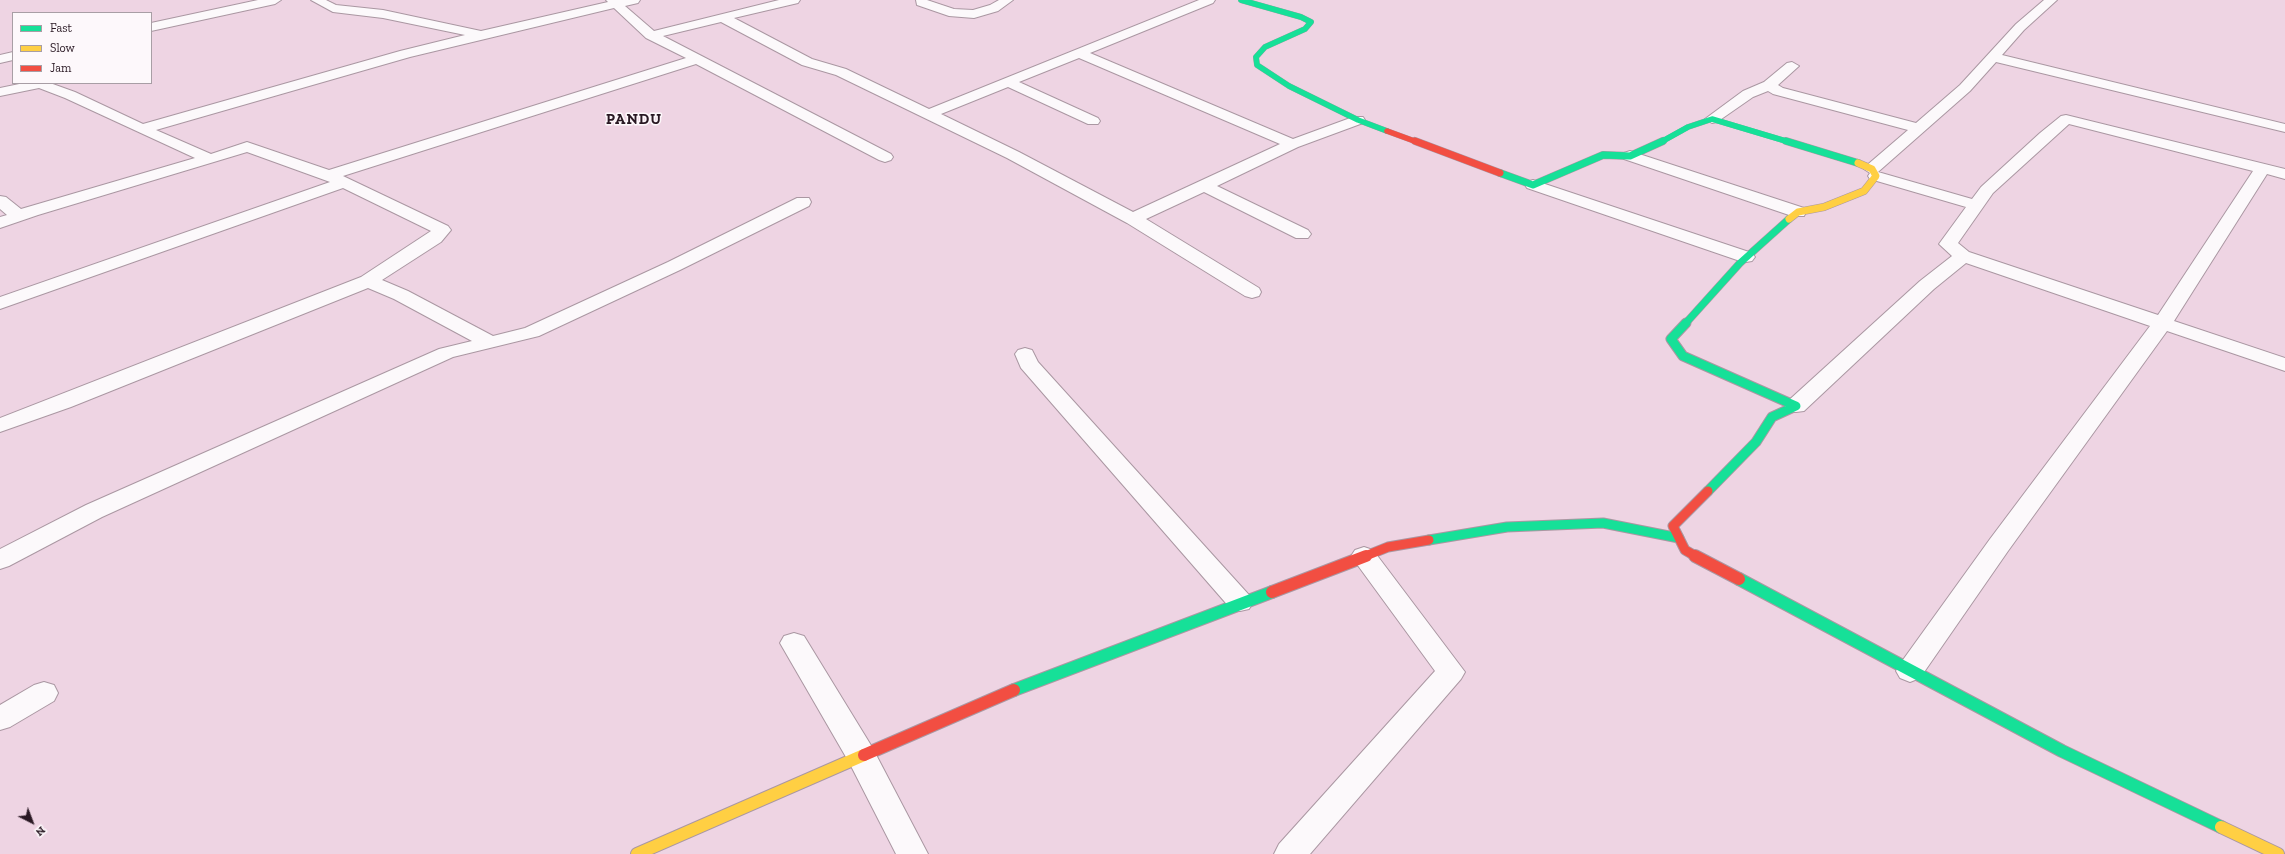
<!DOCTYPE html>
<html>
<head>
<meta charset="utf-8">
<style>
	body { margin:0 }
	#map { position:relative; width:2285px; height:854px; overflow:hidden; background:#eed4e3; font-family:"Zilla Slab",serif }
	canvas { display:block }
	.legend { position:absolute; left:12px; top:12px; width:140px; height:72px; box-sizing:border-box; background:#fdf8fb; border:1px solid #a89ea5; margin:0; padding:5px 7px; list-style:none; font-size:12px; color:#291823 }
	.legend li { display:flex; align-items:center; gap:8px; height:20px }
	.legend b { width:20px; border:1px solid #a89ea5 }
	.north { position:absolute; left:12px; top:802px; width:40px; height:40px; -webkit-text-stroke:3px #fdf8fb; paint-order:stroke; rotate:138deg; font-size:11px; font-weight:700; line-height:16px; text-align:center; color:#291823 }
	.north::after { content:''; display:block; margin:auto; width:14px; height:18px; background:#291823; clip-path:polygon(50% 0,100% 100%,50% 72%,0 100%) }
</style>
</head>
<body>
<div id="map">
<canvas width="2285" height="854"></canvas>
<ul class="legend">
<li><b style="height:5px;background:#16e098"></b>Fast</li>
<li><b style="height:5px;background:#ffcf43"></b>Slow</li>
<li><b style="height:5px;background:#f24e42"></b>Jam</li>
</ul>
<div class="north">N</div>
</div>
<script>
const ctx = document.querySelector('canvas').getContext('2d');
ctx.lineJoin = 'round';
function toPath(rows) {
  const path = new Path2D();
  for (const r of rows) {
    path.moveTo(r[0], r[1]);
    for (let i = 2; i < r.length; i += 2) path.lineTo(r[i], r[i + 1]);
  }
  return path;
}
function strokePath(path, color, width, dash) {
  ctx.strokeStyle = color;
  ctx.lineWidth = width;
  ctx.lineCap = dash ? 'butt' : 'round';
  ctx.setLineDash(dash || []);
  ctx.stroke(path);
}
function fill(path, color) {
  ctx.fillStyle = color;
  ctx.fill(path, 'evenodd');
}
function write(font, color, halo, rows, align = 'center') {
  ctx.font = font + ' "Zilla Slab",serif';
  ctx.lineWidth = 3;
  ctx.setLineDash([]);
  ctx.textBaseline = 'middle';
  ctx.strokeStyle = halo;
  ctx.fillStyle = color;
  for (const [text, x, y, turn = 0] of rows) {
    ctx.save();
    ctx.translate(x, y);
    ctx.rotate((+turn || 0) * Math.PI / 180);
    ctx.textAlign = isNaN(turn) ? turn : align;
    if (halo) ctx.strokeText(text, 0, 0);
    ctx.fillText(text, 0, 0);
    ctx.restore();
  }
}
const street = toPath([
	[258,0,281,0,275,4,151,31,151,23,258,0],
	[311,0,326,0,336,5,383,10,481,31,608,2,606,0,640,0,638,3,625,6,654,31,779,0,800,0,798,3,734,18,812,59,846,69,929,109,1199,0,1215,0,1213,3,1090,53,1293,139,1353,117,1363,117,1365,120,1363,123,1298,147,1217,186,1308,230,1311,234,1308,238,1296,238,1204,192,1146,219,1259,288,1261,292,1259,296,1252,298,1245,296,1127,223,1007,158,836,75,802,65,721,22,663,36,891,154,893,157,891,160,885,162,879,160,696,64,343,176,448,226,451,230,441,242,382,280,408,291,493,336,525,328,668,262,797,198,809,198,811,202,809,206,680,270,539,336,453,357,102,517,9,566,0,569,0,549,86,505,439,349,472,341,394,299,368,288,71,407,0,432,0,418,361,277,431,231,343,188,0,309,0,297,330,182,247,152,38,215,0,228,0,217,7,215,0,209,0,196,6,197,21,209,195,158,65,98,39,88,0,96,0,88,24,83,50,83,75,92,143,124,400,51,465,35,383,18,333,12,311,0],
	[614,8,646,38,686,58,329,170,247,142,211,154,156,130,410,57,614,8],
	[1079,58,1280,144,1133,212,1019,152,941,114,1008,87,1088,124,1098,124,1100,121,1098,118,1019,82,1079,58],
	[916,0,927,0,954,9,973,10,990,5,999,0,1013,0,998,11,974,18,949,16,917,5,916,0],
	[2044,0,2057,0,2024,30,2002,55,2285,124,2285,132,1996,62,1970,91,1878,172,1972,199,1981,187,2040,133,2061,116,2066,115,2285,169,2285,179,2267,174,2174,321,2285,358,2285,371,2167,331,2008,551,1920,678,1910,682,1900,678,1896,671,1900,664,1990,539,2150,326,1966,263,1934,289,1804,411,1796,412,1788,411,1785,406,1788,401,1920,281,1952,256,1939,244,1966,207,1870,179,1868,176,1870,173,1864,169,1866,166,1908,130,1773,94,1768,91,1753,97,1717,122,1712,123,1705,119,1743,91,1764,82,1787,63,1792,62,1799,66,1778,85,1783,88,1916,123,1960,85,2016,24,2044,0],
	[2069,124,2253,171,2158,315,1969,252,1958,243,1993,193,2069,124],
	[13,52,13,60,0,63,0,55,13,52],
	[1630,151,1804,208,1806,212,1804,216,1792,216,1624,159,1622,156,1624,153,1630,151],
	[1533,180,1752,253,1755,257,1752,261,1746,262,1740,261,1527,188,1525,185,1527,182,1533,180],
	[1025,348,1032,350,1038,362,1249,595,1253,602,1249,609,1240,611,1231,609,1021,368,1015,354,1018,350,1025,348],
	[1364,547,1373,550,1465,672,1461,679,1310,854,1274,854,1279,844,1435,671,1351,556,1355,550,1364,547],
	[794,633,804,636,872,747,928,854,896,854,850,764,780,643,784,636,794,633],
	[44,682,54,685,58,693,54,701,10,727,0,730,0,705,34,685,44,682]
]);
const fastFar3 = toPath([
	[1241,0,1301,17,1311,22,1305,29,1265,47,1256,57,1257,65,1289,86,1358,120,1387,131],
	[1661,142,1688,127,1712,119,1789,142]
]);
const fastFar2 = toPath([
	[1786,141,1858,163],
	[1500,173,1533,185,1603,155,1630,156,1663,141],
	[1685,324,1740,263,1789,219]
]);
const fastFar1 = toPath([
	[1686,323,1671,339,1683,356,1796,406,1772,417,1756,442,1708,491],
	[1429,540,1507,527,1603,523,1679,538]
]);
const fast = toPath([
	[1739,579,2062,751,2221,827],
	[1014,690,1272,592]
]);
const slowFar1 = toPath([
	[1789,219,1798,212,1824,207,1864,191,1876,176,1872,169,1858,163]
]);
const slow = toPath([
	[2221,827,2278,854],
	[637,854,864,755]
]);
const jamFar3 = toPath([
	[1387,131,1417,142]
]);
const jamFar2 = toPath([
	[1415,141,1500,173]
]);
const jamFar1 = toPath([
	[1363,557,1388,547,1429,540],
	[1697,557,1685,550,1673,526,1708,491]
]);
const jam = toPath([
	[1695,556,1739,579],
	[1272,592,1366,556],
	[864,755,1014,690]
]);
strokePath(street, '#aa97a2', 2);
strokePath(fastFar3, '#aa97a2', 6);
strokePath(fastFar2, '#aa97a2', 8);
strokePath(fastFar1, '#aa97a2', 11);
strokePath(fast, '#aa97a2', 14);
strokePath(slowFar1, '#aa97a2', 8);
strokePath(slow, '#aa97a2', 14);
strokePath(jamFar3, '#aa97a2', 6);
strokePath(jamFar2, '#aa97a2', 8);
strokePath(jamFar1, '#aa97a2', 11);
strokePath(jam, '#aa97a2', 14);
fill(street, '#fcf9fb');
strokePath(fastFar3, '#16e098', 5.5);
strokePath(fastFar2, '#16e098', 7);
strokePath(fastFar1, '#16e098', 9);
strokePath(fast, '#16e098', 12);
strokePath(slowFar1, '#ffcf43', 7);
strokePath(slow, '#ffcf43', 12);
strokePath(jamFar3, '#f24e42', 5.5);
strokePath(jamFar2, '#f24e42', 7);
strokePath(jamFar1, '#f24e42', 9);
strokePath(jam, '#f24e42', 12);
ctx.letterSpacing = '1px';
write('bold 15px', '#291823', '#fdf8fb', [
	["PANDU",634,120]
]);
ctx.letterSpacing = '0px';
</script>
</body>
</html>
